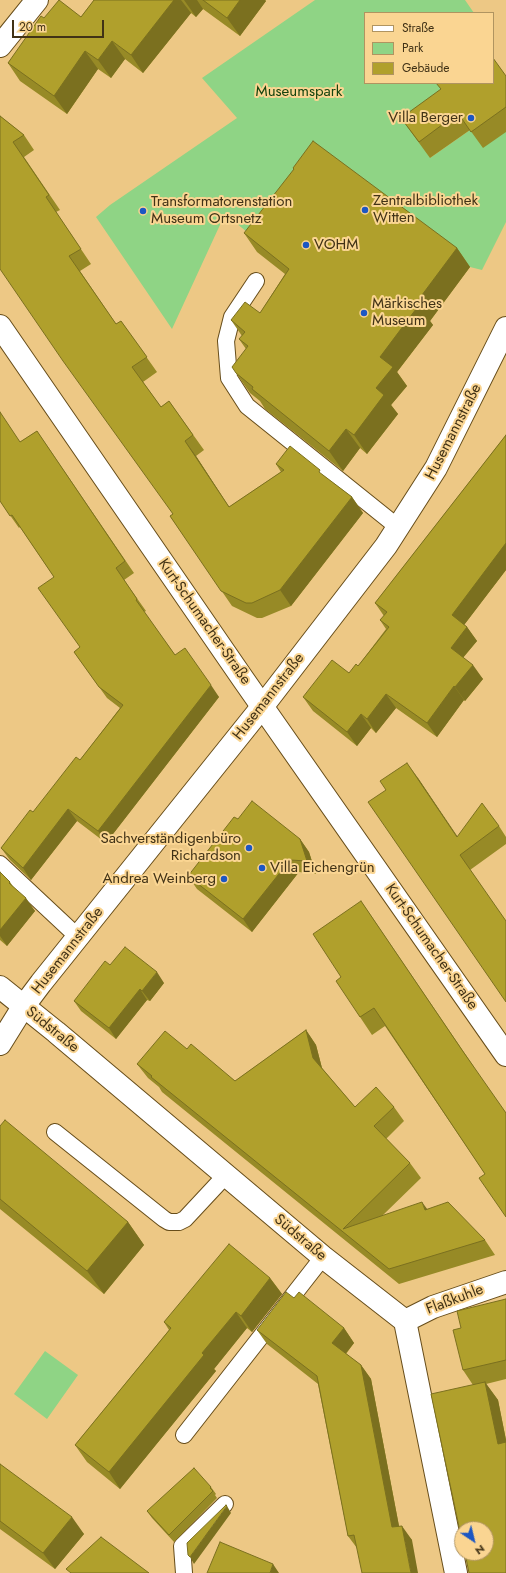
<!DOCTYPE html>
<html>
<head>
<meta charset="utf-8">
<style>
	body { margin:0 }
	#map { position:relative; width:506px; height:1573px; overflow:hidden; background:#edc885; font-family:Jost,sans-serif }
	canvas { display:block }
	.legend { position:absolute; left:364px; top:12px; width:130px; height:72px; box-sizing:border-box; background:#fad592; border:1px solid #b09460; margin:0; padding:5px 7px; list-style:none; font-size:12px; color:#413216 }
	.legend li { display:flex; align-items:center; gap:8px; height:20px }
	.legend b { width:20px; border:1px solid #b09460 }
	.north { position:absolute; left:454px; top:1521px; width:40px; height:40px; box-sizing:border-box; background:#fad592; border:1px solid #b09460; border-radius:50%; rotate:145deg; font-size:11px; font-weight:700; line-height:16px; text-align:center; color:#413216 }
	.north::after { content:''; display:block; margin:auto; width:14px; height:18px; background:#1c57c3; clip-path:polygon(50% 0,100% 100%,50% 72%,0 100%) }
	.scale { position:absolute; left:12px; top:20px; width:92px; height:18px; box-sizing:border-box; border:2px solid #413216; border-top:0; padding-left:5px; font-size:12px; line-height:14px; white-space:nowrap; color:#413216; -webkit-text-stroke:3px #fad592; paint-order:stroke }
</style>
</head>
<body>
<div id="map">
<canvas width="506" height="1573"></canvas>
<ul class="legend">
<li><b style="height:5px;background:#fff"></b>Straße</li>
<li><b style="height:11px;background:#8fd485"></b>Park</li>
<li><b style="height:11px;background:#b0a02c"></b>Gebäude</li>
</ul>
<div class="north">N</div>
<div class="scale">20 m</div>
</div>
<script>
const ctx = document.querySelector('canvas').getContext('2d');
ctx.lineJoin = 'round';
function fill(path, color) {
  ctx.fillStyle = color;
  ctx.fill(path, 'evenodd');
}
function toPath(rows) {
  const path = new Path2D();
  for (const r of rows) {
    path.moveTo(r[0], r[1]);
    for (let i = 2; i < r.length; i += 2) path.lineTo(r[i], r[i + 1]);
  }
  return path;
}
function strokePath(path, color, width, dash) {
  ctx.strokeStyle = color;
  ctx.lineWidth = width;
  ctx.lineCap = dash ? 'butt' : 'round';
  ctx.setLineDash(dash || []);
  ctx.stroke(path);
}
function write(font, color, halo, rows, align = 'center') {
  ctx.font = font + ' Jost,sans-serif';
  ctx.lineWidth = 4;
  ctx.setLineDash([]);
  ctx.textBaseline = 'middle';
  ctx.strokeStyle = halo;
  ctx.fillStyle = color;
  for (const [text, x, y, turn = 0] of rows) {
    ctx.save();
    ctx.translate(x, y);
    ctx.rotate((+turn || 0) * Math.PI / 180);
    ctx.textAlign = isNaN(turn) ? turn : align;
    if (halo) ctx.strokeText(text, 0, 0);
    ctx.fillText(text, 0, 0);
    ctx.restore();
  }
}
fill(toPath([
	[315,0,465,0,474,13,365,13,365,83,444,83,452,106,430,158,470,130,506,132,506,222,482,270,470,267,263,245,225,214,172,329,96,217,110,205,237,118,202,78],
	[45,1351,78,1375,47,1419,14,1394]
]), '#8fd485');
const lane = toPath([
	[256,281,232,317,226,341,229,378,247,406,399,528],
	[0,864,78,937],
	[55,1132,164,1219,169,1222,179,1222,185,1219,226,1175],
	[184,1435,323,1257],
	[184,1573,182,1546,225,1504]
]);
const street = toPath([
	[0,46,37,0],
	[0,326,243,679,506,1055],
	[0,987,56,1032,323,1257,405,1321,456,1573],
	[405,1321,433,1307,506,1282]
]);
const secondary = toPath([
	[0,1044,23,1007,41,983,262,707,386,546,436,468,506,328]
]);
strokePath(lane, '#674d1a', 18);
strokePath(street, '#674d1a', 24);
strokePath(secondary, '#674d1a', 24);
strokePath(lane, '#fff', 16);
strokePath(street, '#fff', 22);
strokePath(secondary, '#fff', 22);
fill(toPath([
	[94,0,265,0,266,1,240,36,203,9,196,17,191,13,143,73,125,59,111,78,98,69,67,114,20,81,8,63,44,18,81,17],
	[506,76,506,132,483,148,470,130,430,158,401,118],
	[0,116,24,135,34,150,24,157,60,210,56,212,91,264,80,271,116,324,121,321,157,372,143,382,161,407,169,401,204,450,196,456,229,507,281,472,276,464,324,476,352,497,363,513,291,606,262,618,257,618,232,606,170,516,173,514],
	[244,233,457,248,470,267,430,321,433,325,397,372,407,386,391,405,398,414,367,454,360,448,343,471,265,409,260,401,250,393,236,373,246,349,239,339,242,336,231,320,260,313,285,274,257,252],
	[37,431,134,573,124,580,146,611,144,612,175,655,219,697,106,843,77,821,31,880,10,860,1,848,80,760,120,708,107,698,74,652,80,647,54,577,20,527,19,528,0,501,20,442],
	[506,435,506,570,464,625,467,627,477,641,463,658,483,679,465,701,464,700,437,737,396,708,376,733,371,728,357,746,313,711,303,697,349,673,358,666,386,629,380,620,384,616,375,603],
	[418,778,457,837,499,826,506,837,506,844,470,870,386,790],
	[238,819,300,839,309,852,316,874,299,872,252,932,197,889,188,876],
	[0,872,10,882,14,888,35,911,7,946,0,940],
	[361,901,474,1067,485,1174,385,1026,372,1035,360,1017,341,977],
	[110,965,164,983,150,1001,147,1000,116,1039,81,1011,74,1001],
	[306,1030,316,1045,322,1068,355,1107,394,1107,404,1121,386,1139,410,1163,421,1178,382,1216,427,1209,485,1240,495,1255,399,1284,162,1092,159,1087,148,1078,137,1064,187,1049,235,1081],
	[0,1126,128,1222,144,1245,104,1294,0,1209],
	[270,1278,282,1294,252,1332,247,1328,214,1369,216,1371,120,1489,87,1462,75,1445,169,1330,164,1322],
	[294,1298,344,1328,354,1343,346,1354,361,1365,371,1379,399,1526,412,1540,357,1548,348,1536,318,1384,267,1344,257,1330],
	[506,1299,506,1379,486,1384,498,1400,506,1440,506,1573,473,1385,463,1370,461,1328],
	[0,1464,84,1534,55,1569,0,1529],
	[211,1487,216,1494,215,1495,217,1498,174,1542,152,1518,147,1511]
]), '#978a26');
fill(toPath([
	[174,0,181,0,191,13,143,73,131,55],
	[184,0,197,0,203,9,196,17],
	[240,0,265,0,266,1,240,36,227,18],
	[112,41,125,59,111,78,98,60],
	[85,51,98,69,67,114,54,96],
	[457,248,470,267,430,321,433,325,397,372,407,386,391,405,398,414,367,454,354,435,376,388,380,357,416,303],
	[346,429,360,448,343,471,329,451],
	[185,441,196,456,239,522],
	[352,497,363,513,291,606,280,590],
	[506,543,506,570,461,629,452,615],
	[467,627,477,641,460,661,451,648],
	[473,665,483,679,465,701,455,687],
	[211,685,219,697,106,843,98,831],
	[454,686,464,700,437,737,427,723],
	[386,694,396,708,376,733,367,719],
	[361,714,371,728,357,746,347,732],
	[407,763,418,778,468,852,457,837],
	[68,809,77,821,31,880,23,868],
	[300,839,309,852,316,874,307,861],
	[290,860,299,872,252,932,243,919],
	[26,898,35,911,7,946,0,936,0,930],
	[157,972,164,983,150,1001,142,991],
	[140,989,147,1000,116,1039,109,1028],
	[306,1030,316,1045,323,1072,313,1058],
	[422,1202,433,1217,425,1210],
	[128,1222,144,1245,104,1294,87,1271],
	[270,1278,282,1294,252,1332,241,1316],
	[236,1312,247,1328,214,1369,216,1371,120,1489,109,1472,202,1353],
	[344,1328,354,1343,342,1358,332,1343],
	[361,1365,371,1379,402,1542,392,1527],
	[485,1382,498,1400,506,1440,506,1455,498,1444],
	[227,1506,231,1513,194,1564,190,1557],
	[72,1517,84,1534,55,1569,43,1553],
	[402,1526,412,1540,418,1573,411,1573],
	[273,1564,279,1573,270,1573]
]), '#7b701f');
const building = toPath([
	[59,0,81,17,94,0,174,0,131,55,112,41,98,60,85,51,54,96,8,63,41,16,44,18,59,0],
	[203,0,240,0,227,18,203,0],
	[493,58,506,76,506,107,471,132,458,113,419,142,401,118,441,89,436,83,493,83,493,58],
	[0,116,24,135,13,142,49,195,46,197,81,249,69,256,116,324,121,321,147,357,132,367,161,407,169,401,193,435,185,441,229,507,284,470,276,464,290,446,320,470,319,472,352,497,280,590,252,603,246,603,221,591,170,516,173,514,63,361,0,269,0,116],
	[313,141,457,248,416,303,419,305,380,357,393,367,376,388,384,395,354,435,346,429,329,451,252,389,253,387,236,373,232,367,248,346,239,339,245,332,231,320,245,302,260,313,289,269,244,233,294,169,293,168,313,141],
	[0,412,20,442,37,431,125,561,116,568,137,599,136,600,175,655,185,648,211,685,98,831,68,809,23,868,1,848,30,810,33,812,76,757,80,760,123,705,99,687,74,652,80,647,38,588,54,577,12,515,10,516,0,501,0,412],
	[506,435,506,543,452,615,467,627,451,648,473,665,455,687,454,686,427,723,386,694,367,719,361,714,347,732,303,697,332,660,349,673,356,664,358,666,389,627,380,620,387,612,375,603,506,435],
	[407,763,457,837,482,803,499,826,460,855,506,921,506,1002,368,802,386,790,380,781,407,763],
	[252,801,300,839,307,861,290,860,243,919,188,876,234,817,238,819,252,801],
	[0,872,10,882,9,883,26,898,0,930,0,872],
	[361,901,462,1050,506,1113,506,1217,479,1178,485,1174,374,1008,360,1017,336,981,341,977,313,934,361,901],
	[125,947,157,972,142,991,140,989,109,1028,74,1001,105,961,110,965,125,947],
	[306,1030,313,1058,355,1107,376,1087,394,1107,374,1126,410,1163,343,1229,422,1202,425,1210,448,1202,485,1240,389,1269,151,1077,152,1076,137,1064,165,1031,187,1049,191,1044,235,1081,306,1030],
	[5,1120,128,1222,87,1271,0,1199,0,1126,5,1120],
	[229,1244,270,1278,241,1316,236,1312,202,1353,204,1355,109,1472,75,1445,171,1328,164,1322,229,1244],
	[286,1292,294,1298,299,1292,344,1328,332,1343,361,1365,392,1527,402,1526,411,1573,362,1573,354,1535,348,1536,317,1376,257,1330,286,1292],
	[506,1299,506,1360,463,1370,453,1330,461,1328,457,1311,506,1299],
	[485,1382,498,1444,506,1442,506,1573,469,1573,465,1553,486,1553,486,1529,462,1529,462,1541,431,1394,485,1382],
	[0,1464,72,1517,43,1553,0,1521,0,1464],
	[194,1468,211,1487,210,1488,213,1491,169,1535,147,1511,194,1468],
	[226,1505,227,1506,190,1557,188,1555,187,1543,226,1505],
	[101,1537,149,1573,71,1573,66,1569,101,1537],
	[220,1542,273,1564,270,1573,207,1573,220,1542]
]);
fill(building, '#b0a02c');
strokePath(building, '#7b701f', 1);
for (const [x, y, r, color] of [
	[471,118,4,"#1c57c3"],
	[365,210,4,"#1c57c3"],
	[143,211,4,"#1c57c3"],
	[306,245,4,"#1c57c3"],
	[364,313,4,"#1c57c3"],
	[249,848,4,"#1c57c3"],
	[262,868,4,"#1c57c3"],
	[224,879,4,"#1c57c3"]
]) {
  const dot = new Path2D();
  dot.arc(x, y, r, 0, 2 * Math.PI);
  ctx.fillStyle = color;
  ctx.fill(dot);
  strokePath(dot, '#fad592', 1.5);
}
write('15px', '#15440f', '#fad592', [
	["Museumspark",299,92]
]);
write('15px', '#413216', '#fad592', [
	["Villa Berger",463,118,"right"],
	["Zentralbibliothek",373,201],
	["Witten",373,218],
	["Transformatorenstation",151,202],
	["Museum Ortsnetz",151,219],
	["VOHM",314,245],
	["Märkisches",372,304],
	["Museum",372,321],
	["Sachverständigenbüro",241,839,"right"],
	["Richardson",241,856,"right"],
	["Villa Eichengrün",270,868],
	["Andrea Weinberg",216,879,"right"]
], 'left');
write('15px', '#413216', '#fad592', [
	["Husemannstraße",454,432,-63],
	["Kurt-Schumacher-Straße",204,622,55],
	["Husemannstraße",269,697,-52],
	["Kurt-Schumacher-Straße",431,947,55],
	["Husemannstraße",68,951,-52],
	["Südstraße",52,1030,39],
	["Südstraße",300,1238,40],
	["Flaßkuhle",455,1300,-21]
]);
</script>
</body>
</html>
